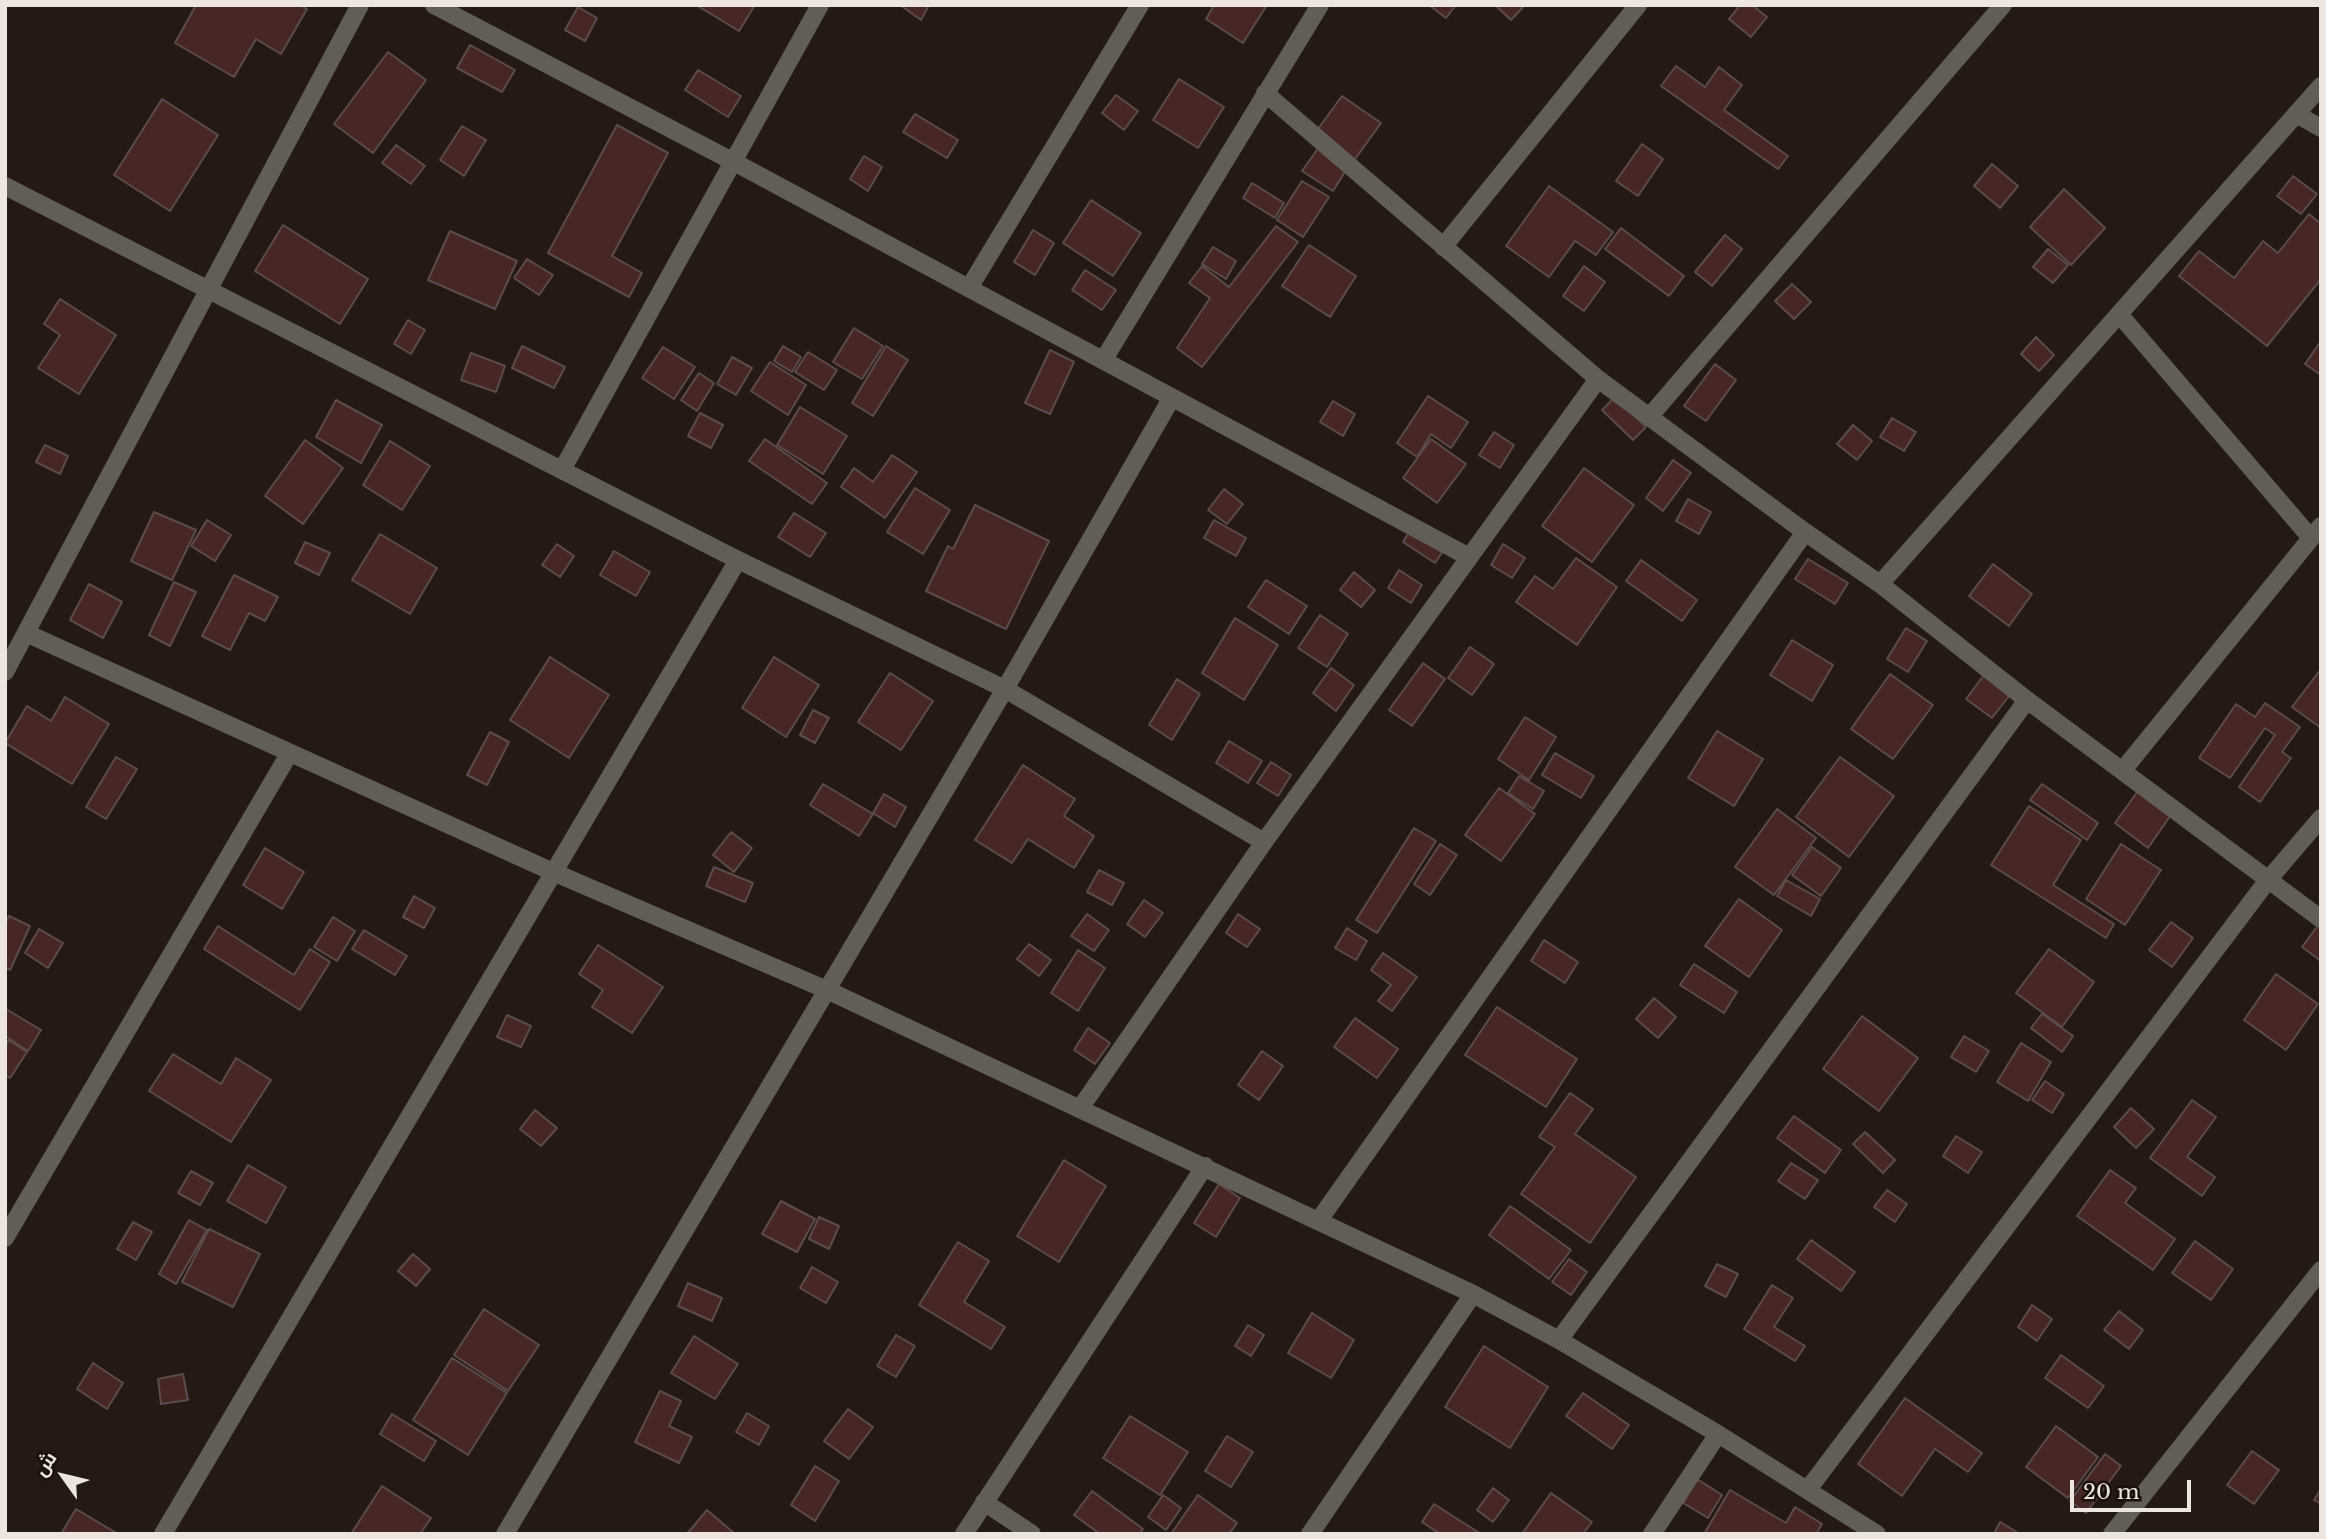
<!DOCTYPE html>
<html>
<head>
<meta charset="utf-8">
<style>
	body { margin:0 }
	#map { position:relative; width:2326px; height:1539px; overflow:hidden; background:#241a13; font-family:"Libre Baskerville",Cairo,serif }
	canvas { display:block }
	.frame { position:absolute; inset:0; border:7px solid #ece5e0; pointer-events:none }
	.north { position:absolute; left:28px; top:1441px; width:70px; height:70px; -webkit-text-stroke:5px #1b110a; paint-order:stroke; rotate:304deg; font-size:19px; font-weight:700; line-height:28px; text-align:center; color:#ece5e0 }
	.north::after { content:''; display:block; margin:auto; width:24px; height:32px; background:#ece5e0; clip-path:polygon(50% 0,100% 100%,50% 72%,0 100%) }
	.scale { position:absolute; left:2070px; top:1480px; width:121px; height:32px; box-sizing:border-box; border:4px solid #ece5e0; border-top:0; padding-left:9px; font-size:21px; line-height:24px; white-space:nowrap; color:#ece5e0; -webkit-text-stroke:5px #1b110a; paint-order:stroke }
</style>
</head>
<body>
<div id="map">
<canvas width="2326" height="1539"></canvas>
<div class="frame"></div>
<div class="north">ش</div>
<div class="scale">20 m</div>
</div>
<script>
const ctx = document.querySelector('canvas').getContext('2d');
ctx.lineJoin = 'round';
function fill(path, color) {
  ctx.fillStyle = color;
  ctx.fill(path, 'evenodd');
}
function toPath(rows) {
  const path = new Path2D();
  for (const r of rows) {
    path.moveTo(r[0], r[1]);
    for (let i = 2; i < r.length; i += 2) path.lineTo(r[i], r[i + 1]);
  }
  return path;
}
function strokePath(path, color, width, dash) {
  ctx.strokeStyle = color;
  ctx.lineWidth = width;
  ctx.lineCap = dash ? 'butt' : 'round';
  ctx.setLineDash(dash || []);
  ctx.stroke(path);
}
const building = toPath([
	[196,5,300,5,307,9,281,54,256,39,234,77,175,43,196,5],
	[696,5,755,5,739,31,696,5],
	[900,5,929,5,921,20,900,5],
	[1214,5,1267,5,1243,43,1206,19,1214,5],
	[1429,5,1456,5,1446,18,1429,5],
	[1495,5,1525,5,1511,20,1495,5],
	[1740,5,1752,5,1767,17,1751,37,1729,19,1740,5],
	[578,7,597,18,585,41,565,30,578,7],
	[470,45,515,70,502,92,457,68,470,45],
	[388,52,426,80,373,153,334,124,388,52],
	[1676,66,1705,87,1719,67,1742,85,1724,110,1788,156,1778,169,1661,86,1676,66],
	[698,70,741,96,728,117,685,90,698,70],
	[1179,79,1224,107,1198,148,1153,120,1179,79],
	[1116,95,1138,111,1124,130,1102,113,1116,95],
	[1342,96,1381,123,1353,162,1315,133,1342,96],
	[162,99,218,135,170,211,114,175,162,99],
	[915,114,958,140,947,158,903,132,915,114],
	[617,125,668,153,612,256,642,273,629,297,548,253,617,125],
	[462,126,486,140,464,176,440,160,462,126],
	[1321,144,1350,164,1333,191,1302,171,1321,144],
	[1642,144,1663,159,1638,196,1616,181,1642,144],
	[396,145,425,166,411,184,382,163,396,145],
	[864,156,882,167,868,191,850,179,864,156],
	[1992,164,2018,186,2000,208,1974,186,1992,164],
	[2293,176,2317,194,2301,214,2277,196,2293,176],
	[1302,181,1329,197,1303,237,1277,220,1302,181],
	[1252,183,1284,203,1275,218,1243,198,1252,183],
	[1549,186,1613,232,1596,255,1575,241,1549,277,1506,246,1549,186],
	[2064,189,2105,228,2071,265,2030,227,2064,189],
	[1091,200,1141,233,1113,276,1063,243,1091,200],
	[2309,214,2321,224,2321,279,2267,346,2179,276,2199,251,2234,278,2263,241,2278,253,2309,214],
	[283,225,368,279,340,324,255,271,283,225],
	[1276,226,1298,242,1202,367,1177,348,1210,298,1189,283,1202,266,1229,287,1276,226],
	[1621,228,1684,276,1669,296,1605,249,1621,228],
	[1033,230,1054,243,1035,275,1014,262,1033,230],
	[450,231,517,261,495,309,428,280,450,231],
	[1725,235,1742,249,1712,286,1695,272,1725,235],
	[1309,245,1356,276,1330,317,1282,286,1309,245],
	[1213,247,1236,261,1226,279,1202,264,1213,247],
	[2048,249,2068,265,2053,283,2033,267,2048,249],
	[527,259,553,275,539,295,514,278,527,259],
	[1584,266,1605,282,1584,311,1563,296,1584,266],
	[1085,270,1116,290,1102,310,1072,290,1085,270],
	[1792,284,1811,302,1794,319,1775,301,1792,284],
	[60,299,116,335,79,394,38,368,60,335,44,324,60,299],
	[408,320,425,330,411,354,394,344,408,320],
	[854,328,883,346,862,379,833,362,854,328],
	[2036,337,2054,355,2039,371,2021,354,2036,337],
	[2321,341,2321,375,2305,364,2321,341],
	[522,346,565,367,554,388,512,368,522,346],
	[783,346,801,357,792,372,774,361,783,346],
	[886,346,908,360,873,416,852,403,886,346],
	[663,347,695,367,674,399,642,378,663,347],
	[1050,350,1074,362,1050,414,1025,403,1050,350],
	[808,352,837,370,824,390,795,372,808,352],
	[471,353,505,366,496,392,461,380,471,353],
	[732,357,752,368,736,395,717,384,732,357],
	[770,362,806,385,788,415,751,391,770,362],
	[1715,364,1736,380,1706,421,1684,406,1715,364],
	[699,373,714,383,697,411,681,400,699,373],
	[1428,396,1468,422,1451,448,1431,434,1417,457,1397,443,1428,396],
	[1615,397,1646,427,1633,440,1602,410,1615,397],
	[336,400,382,425,361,463,316,437,336,400],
	[1333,401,1355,414,1343,436,1320,422,1333,401],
	[800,407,847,436,823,474,777,445,800,407],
	[700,413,723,425,711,448,688,436,700,413],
	[1892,418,1916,432,1904,451,1880,437,1892,418],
	[1853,425,1872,441,1857,460,1837,444,1853,425],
	[1494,432,1514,445,1500,468,1479,455,1494,432],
	[765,439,827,483,812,504,749,461,765,439],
	[1431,439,1466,464,1437,503,1403,478,1431,439],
	[305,440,343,468,303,524,265,496,305,440],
	[390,441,430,466,402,510,363,485,390,441],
	[45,445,68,456,60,474,36,462,45,445],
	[892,455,917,472,885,518,841,487,854,468,873,482,892,455],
	[1673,460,1691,473,1663,511,1646,498,1673,460],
	[1584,468,1634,505,1592,562,1542,526,1584,468],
	[915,488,950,510,923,554,887,532,915,488],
	[1224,489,1243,504,1227,524,1208,510,1224,489],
	[1688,499,1711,512,1699,534,1676,521,1688,499],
	[975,505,1049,541,1006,629,926,591,948,546,953,549,975,505],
	[154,512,196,530,172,580,131,561,154,512],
	[794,513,826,533,810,557,778,537,794,513],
	[207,520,231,535,215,561,191,546,207,520],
	[1214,520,1246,538,1236,556,1204,538,1214,520],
	[1412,527,1445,548,1435,563,1403,542,1412,527],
	[380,534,437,568,410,614,352,580,380,534],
	[305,542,330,553,319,575,295,563,305,542],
	[557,544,574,556,560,577,542,565,557,544],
	[1503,544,1525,558,1512,578,1491,565,1503,544],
	[614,551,650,572,636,596,600,575,614,551],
	[1576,558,1617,587,1577,645,1516,602,1535,576,1553,589,1576,558],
	[1808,559,1848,583,1835,604,1795,579,1808,559],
	[1641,560,1697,600,1682,621,1626,581,1641,560],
	[1993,564,2032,594,2009,626,1969,596,1993,564],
	[1399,570,1422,585,1411,603,1388,588,1399,570],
	[1354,572,1375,590,1361,607,1340,590,1354,572],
	[234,575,278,597,265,621,249,613,230,650,202,636,234,575],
	[1266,580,1307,606,1289,634,1248,607,1266,580],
	[174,582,196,592,170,646,149,635,174,582],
	[89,584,122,602,103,638,70,620,89,584],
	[1320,615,1348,634,1327,667,1298,648,1320,615],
	[1235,618,1278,645,1244,700,1202,673,1235,618],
	[1906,628,1927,641,1908,672,1887,659,1906,628],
	[1792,640,1833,665,1812,701,1770,675,1792,640],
	[1470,647,1494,664,1472,695,1448,678,1470,647],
	[550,657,609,695,569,758,510,720,550,657],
	[774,657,819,685,786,737,742,708,774,657],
	[1423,663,1445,679,1412,726,1389,710,1423,663],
	[1990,667,2016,687,1992,718,1966,699,1990,667],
	[1331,668,1354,685,1336,711,1313,693,1331,668],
	[2321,669,2321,728,2292,707,2321,669],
	[890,673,933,701,901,750,858,722,890,673],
	[1890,674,1933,705,1893,759,1851,729,1890,674],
	[1177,679,1200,694,1172,740,1149,725,1177,679],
	[65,697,109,724,72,784,5,743,27,706,51,721,65,697],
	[2265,703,2300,727,2282,752,2291,758,2260,802,2239,787,2275,735,2265,728,2230,778,2199,758,2236,704,2255,717,2265,703],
	[813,710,829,718,815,743,800,735,813,710],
	[1525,717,1556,737,1529,780,1498,759,1525,717],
	[1717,731,1763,759,1734,806,1688,778,1717,731],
	[490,732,509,742,487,785,467,775,490,732],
	[1229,741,1262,761,1248,783,1216,763,1229,741],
	[1555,753,1594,776,1581,798,1542,775,1555,753],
	[116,757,137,769,106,819,86,807,116,757],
	[1840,757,1894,796,1849,857,1796,817,1840,757],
	[1271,762,1291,775,1278,796,1257,783,1271,762],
	[1023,765,1075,799,1064,816,1094,836,1074,868,1028,839,1012,863,975,840,1023,765],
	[1519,776,1544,791,1533,809,1508,793,1519,776],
	[823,784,873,814,859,836,810,805,823,784],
	[2042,784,2098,823,2087,840,2030,800,2042,784],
	[1499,788,1535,814,1501,861,1465,835,1499,788],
	[2140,788,2173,812,2148,848,2115,823,2140,788],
	[884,794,906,807,895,827,873,813,884,794],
	[2029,806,2081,840,2053,885,2114,924,2106,938,1991,865,2029,806],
	[1777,809,1816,838,1774,895,1735,867,1777,809],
	[1414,828,1436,841,1377,933,1356,920,1414,828],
	[731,832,752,848,734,872,713,855,731,832],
	[1440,844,1457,855,1430,895,1414,884,1440,844],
	[2121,844,2161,870,2125,925,2086,899,2121,844],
	[1812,847,1841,868,1821,896,1792,875,1812,847],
	[265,848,304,872,282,909,243,885,265,848],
	[714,867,753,883,745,902,706,886,714,867],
	[1099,870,1124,883,1112,905,1087,892,1099,870],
	[1786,880,1820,899,1811,916,1777,896,1786,880],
	[414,896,435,908,424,928,403,917,414,896],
	[1739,899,1782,930,1749,977,1705,946,1739,899],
	[1144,900,1163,913,1145,937,1127,924,1144,900],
	[1087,914,1109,930,1094,951,1071,936,1087,914],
	[1238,914,1260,929,1247,947,1226,933,1238,914],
	[9,916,30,926,10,970,5,967,5,924,9,916],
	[333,917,355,931,337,961,314,947,333,917],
	[2171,922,2193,938,2172,967,2149,950,2171,922],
	[2319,924,2321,926,2321,961,2302,947,2319,924],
	[218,926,294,975,310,949,330,962,300,1010,204,949,218,926],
	[1347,928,1367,941,1356,960,1335,948,1347,928],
	[39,929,63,943,48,968,25,953,39,929],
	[364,930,407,956,395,975,352,949,364,930],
	[1544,940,1578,962,1565,983,1531,961,1544,940],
	[1029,944,1051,960,1039,976,1017,959,1029,944],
	[598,945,663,987,632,1033,592,1007,603,990,579,974,598,945],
	[2049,949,2094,982,2062,1027,2016,993,2049,949],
	[1078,950,1105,968,1078,1011,1051,993,1078,950],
	[1383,953,1417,977,1392,1011,1378,1001,1391,985,1371,970,1383,953],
	[1694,964,1737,992,1724,1013,1680,985,1694,964],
	[2276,974,2318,1004,2286,1050,2244,1020,2276,974],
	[1654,998,1676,1017,1658,1038,1636,1019,1654,998],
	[1497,1007,1577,1059,1546,1107,1465,1055,1497,1007],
	[6,1009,41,1030,28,1051,5,1036,6,1009],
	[2042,1014,2073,1036,2062,1052,2031,1028,2042,1014],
	[507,1015,531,1026,521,1047,497,1037,507,1015],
	[1862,1016,1918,1058,1879,1111,1823,1069,1862,1016],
	[1355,1018,1398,1049,1377,1078,1334,1047,1355,1018],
	[1088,1028,1110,1043,1095,1064,1074,1050,1088,1028],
	[1964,1036,1989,1051,1976,1072,1951,1057,1964,1036],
	[9,1040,27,1052,10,1078,5,1075,5,1046,9,1040],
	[2021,1043,2051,1062,2028,1101,1997,1082,2021,1043],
	[1262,1051,1283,1066,1259,1100,1238,1085,1262,1051],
	[173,1054,221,1084,236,1058,271,1080,231,1142,149,1091,173,1054],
	[2045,1081,2064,1094,2052,1113,2032,1100,2045,1081],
	[1570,1093,1593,1109,1575,1134,1636,1177,1590,1243,1521,1194,1555,1147,1539,1137,1570,1093],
	[2192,1100,2216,1117,2187,1157,2215,1177,2202,1196,2150,1158,2192,1100],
	[2131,1108,2154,1129,2136,1148,2114,1127,2131,1108],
	[535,1110,557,1128,541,1146,520,1129,535,1110],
	[1794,1116,1841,1150,1825,1173,1777,1138,1794,1116],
	[1865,1132,1895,1160,1883,1173,1853,1144,1865,1132],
	[1956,1136,1982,1152,1968,1173,1943,1156,1956,1136],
	[1064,1160,1106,1186,1059,1262,1017,1236,1064,1160],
	[1791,1163,1818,1180,1805,1199,1778,1181,1791,1163],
	[248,1165,286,1187,266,1223,227,1201,248,1165],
	[2110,1170,2136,1188,2125,1203,2175,1239,2153,1270,2077,1216,2110,1170],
	[191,1171,213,1183,200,1205,178,1193,191,1171],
	[1219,1184,1240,1198,1216,1237,1194,1223,1219,1184],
	[1887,1190,1907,1204,1895,1222,1874,1207,1887,1190],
	[781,1201,815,1219,797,1252,762,1234,781,1201],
	[1510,1206,1571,1250,1549,1279,1489,1235,1510,1206],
	[819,1217,839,1226,829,1249,809,1239,819,1217],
	[189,1220,207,1230,176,1284,159,1274,189,1220],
	[133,1222,152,1232,136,1260,117,1249,133,1222],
	[209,1229,260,1254,233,1307,182,1282,209,1229],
	[1811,1240,1855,1272,1841,1291,1797,1259,1811,1240],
	[2195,1241,2233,1269,2211,1300,2172,1273,2195,1241],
	[958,1242,989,1261,964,1302,1005,1327,991,1349,919,1305,958,1242],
	[413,1254,430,1269,416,1286,398,1271,413,1254],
	[1569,1259,1587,1272,1571,1295,1552,1282,1569,1259],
	[1717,1264,1738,1274,1726,1297,1705,1286,1717,1264],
	[812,1267,838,1282,826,1303,800,1288,812,1267],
	[688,1283,722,1298,712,1321,678,1306,688,1283],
	[1772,1285,1793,1298,1774,1327,1805,1346,1795,1361,1744,1329,1772,1285],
	[2032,1305,2052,1319,2037,1341,2018,1327,2032,1305],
	[484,1309,539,1345,508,1391,454,1355,484,1309],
	[2119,1311,2143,1330,2129,1349,2104,1330,2119,1311],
	[1312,1313,1354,1340,1331,1378,1288,1353,1312,1313],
	[1248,1325,1264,1335,1251,1356,1235,1346,1248,1325],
	[896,1335,915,1346,896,1377,877,1366,896,1335],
	[694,1336,738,1364,715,1399,671,1373,694,1336],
	[1484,1346,1548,1387,1510,1448,1445,1407,1484,1346],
	[2061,1355,2104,1386,2088,1408,2045,1378,2061,1355],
	[452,1358,507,1393,468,1455,413,1420,452,1358],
	[93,1363,123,1383,107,1409,77,1389,93,1363],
	[183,1374,188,1400,161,1404,158,1379,183,1374],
	[660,1391,681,1401,669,1426,692,1437,679,1463,635,1442,660,1391],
	[1583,1393,1629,1425,1612,1449,1566,1416,1583,1393],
	[1905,1398,1982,1453,1968,1472,1935,1449,1902,1496,1858,1464,1905,1398],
	[848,1409,873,1427,849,1459,824,1441,848,1409],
	[747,1413,769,1426,759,1445,736,1432,747,1413],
	[392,1414,436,1441,424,1461,380,1434,392,1414],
	[1130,1416,1188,1452,1160,1495,1103,1458,1130,1416],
	[2056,1426,2098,1457,2068,1498,2026,1467,2056,1426],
	[1227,1436,1253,1452,1231,1487,1205,1471,1227,1436],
	[2252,1451,2279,1470,2254,1504,2227,1485,2252,1451],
	[2105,1454,2121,1466,2086,1513,2070,1501,2105,1454],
	[815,1466,839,1481,815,1521,791,1505,815,1466],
	[1697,1479,1722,1495,1708,1518,1683,1503,1697,1479],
	[382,1486,431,1518,420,1534,351,1534,382,1486],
	[1493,1488,1509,1500,1493,1522,1477,1510,1493,1488],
	[2321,1489,2321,1504,2314,1500,2321,1489],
	[1730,1490,1786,1523,1795,1507,1822,1524,1816,1534,1704,1534,1730,1490],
	[1092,1491,1143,1529,1139,1534,1100,1534,1074,1515,1092,1491],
	[1551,1493,1592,1522,1583,1534,1522,1534,1551,1493],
	[1163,1495,1181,1508,1166,1530,1148,1517,1163,1495],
	[1198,1495,1237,1523,1229,1534,1171,1534,1198,1495],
	[1434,1504,1481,1534,1440,1534,1422,1522,1434,1504],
	[76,1509,118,1534,61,1534,76,1509],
	[707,1510,735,1534,687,1534,707,1510],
	[2000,1522,2020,1534,1994,1534,2000,1522]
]);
fill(building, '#462724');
strokePath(building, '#5b4b4a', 2);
strokePath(toPath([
	[434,5,734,162,1469,557],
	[1265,93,1598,379,1805,532,1880,584,2027,700,2321,919],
	[2296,114,2321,128],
	[5,186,738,560,1005,689,1264,842],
	[1443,247,1638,5],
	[969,288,1140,5],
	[2119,314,2311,538],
	[1104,359,1320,5],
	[1650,416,2003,5],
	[562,470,820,5],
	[1880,584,2321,86],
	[26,633,553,872,827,990,1473,1294,1559,1340,1718,1434,1877,1534],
	[5,672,360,5],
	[2123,770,2321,526],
	[1081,1107,1264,842,1598,379],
	[1319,1220,1805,532],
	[5,1238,289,754],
	[1559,1340,2027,700],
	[1809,1488,2268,880,2321,818],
	[984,1502,1032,1534],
	[163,1534,738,560],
	[505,1534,1005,689,1171,399],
	[964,1534,1205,1166],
	[1310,1534,1473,1294],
	[1652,1534,1718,1434],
	[2112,1534,2321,1270]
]), '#615e58', 18);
</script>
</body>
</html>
